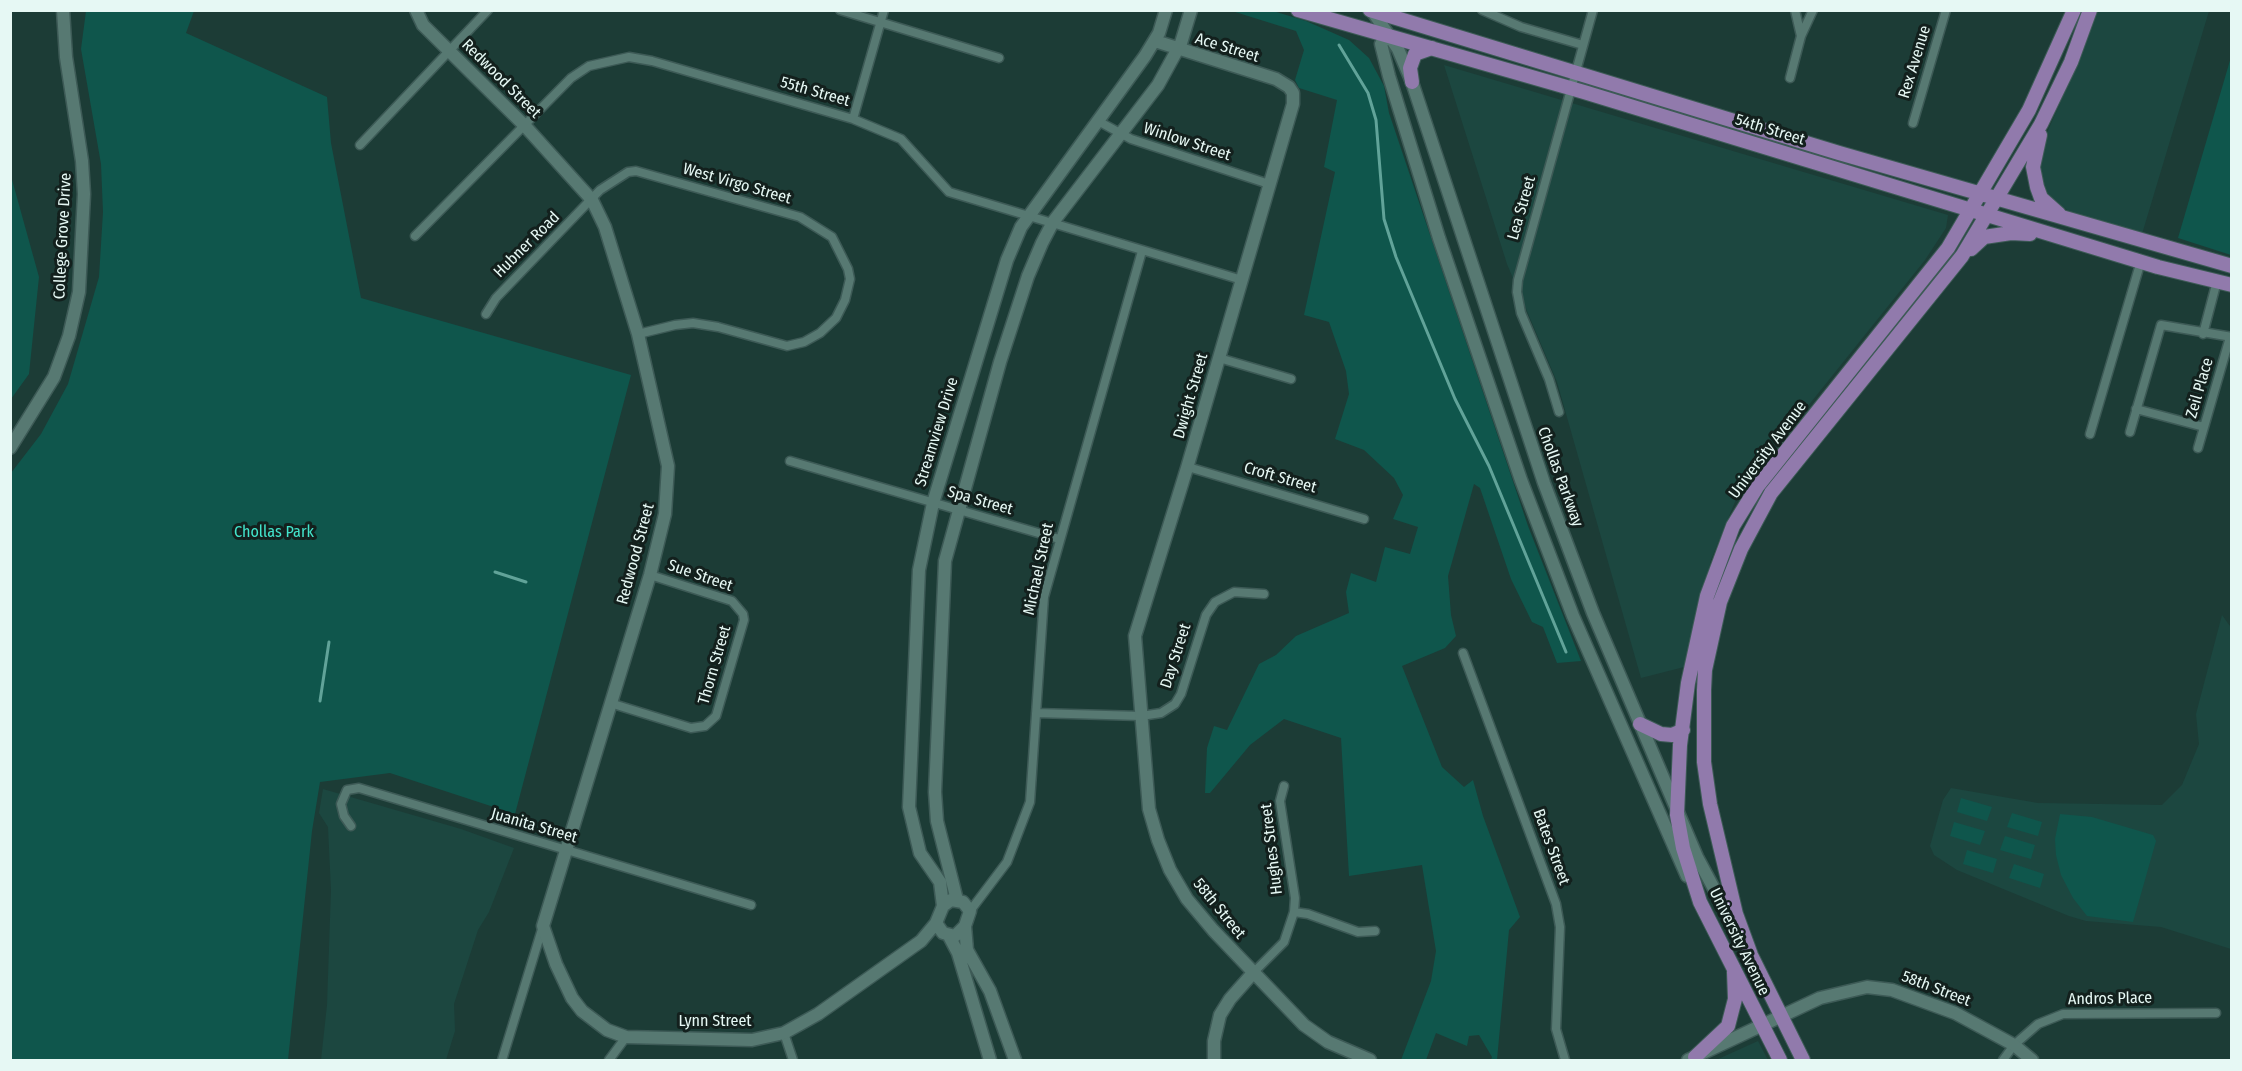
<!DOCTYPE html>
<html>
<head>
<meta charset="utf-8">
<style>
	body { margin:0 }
	#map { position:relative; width:2242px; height:1071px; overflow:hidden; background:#1c3c36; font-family:"Fira Sans Condensed",sans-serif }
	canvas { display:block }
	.frame { position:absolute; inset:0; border:12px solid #e6f8f4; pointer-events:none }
</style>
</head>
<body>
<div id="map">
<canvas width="2242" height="1071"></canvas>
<div class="frame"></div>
</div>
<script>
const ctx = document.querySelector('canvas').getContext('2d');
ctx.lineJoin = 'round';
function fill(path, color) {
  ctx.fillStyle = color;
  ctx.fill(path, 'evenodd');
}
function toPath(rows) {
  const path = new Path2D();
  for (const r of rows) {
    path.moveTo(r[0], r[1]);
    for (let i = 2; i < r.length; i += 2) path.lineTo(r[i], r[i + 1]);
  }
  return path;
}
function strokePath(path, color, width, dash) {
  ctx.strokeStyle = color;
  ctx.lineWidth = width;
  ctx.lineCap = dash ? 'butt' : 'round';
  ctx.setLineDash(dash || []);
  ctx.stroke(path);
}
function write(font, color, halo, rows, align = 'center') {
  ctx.font = font + ' "Fira Sans Condensed",sans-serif';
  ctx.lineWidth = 6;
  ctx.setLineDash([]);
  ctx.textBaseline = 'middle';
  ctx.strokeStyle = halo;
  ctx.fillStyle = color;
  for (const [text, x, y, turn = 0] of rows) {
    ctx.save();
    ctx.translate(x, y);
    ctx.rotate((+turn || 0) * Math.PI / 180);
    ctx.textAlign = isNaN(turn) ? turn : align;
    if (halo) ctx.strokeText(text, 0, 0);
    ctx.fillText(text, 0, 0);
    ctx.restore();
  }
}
fill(toPath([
	[2095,11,2209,11,2142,234,2073,214,2047,196,2039,184,2038,153,2076,67],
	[1444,65,1948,215,1946,228,1925,260,1739,492,1711,560,1688,666,1641,678,1557,382,1507,264],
	[2222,615,2232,629,2231,949,2161,927,2086,921,2069,916,1957,870,1934,855,1930,846,1943,800,1951,788,2038,803,2162,805,2182,785,2199,744,2196,714],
	[323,789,461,829,514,848,489,912,478,930,454,1004,455,1031,446,1060,321,1060,327,1005,331,890,328,827,319,813],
	[1758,1041,1768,1060,1716,1060]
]), '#1c4740');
fill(toPath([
	[86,11,194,11,186,33,327,97,331,143,361,298,631,375,515,814,390,773,320,782,312,831,288,1060,11,1060,11,473,41,434,68,384,99,277,103,212,101,164,81,49],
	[1232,11,1273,11,1306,21,1349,40,1369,58,1384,86,1389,113,1528,526,1581,661,1557,663,1543,627,1532,622,1511,579,1480,488,1474,484,1448,576,1451,615,1456,636,1445,648,1402,666,1442,767,1464,787,1473,780,1483,816,1520,917,1509,930,1497,1060,1491,1060,1492,1057,1479,1035,1469,1036,1467,1046,1436,1033,1426,1060,1401,1060,1431,981,1436,951,1422,865,1349,876,1341,738,1284,719,1250,745,1210,793,1205,793,1207,748,1214,726,1227,730,1259,664,1276,655,1296,636,1349,613,1346,592,1351,573,1376,582,1385,547,1410,554,1418,527,1393,519,1403,495,1394,478,1364,450,1335,439,1349,394,1346,371,1329,322,1304,315,1335,172,1324,167,1337,100,1299,88,1295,80,1304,50,1296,31],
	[2231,57,2232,255,2231,255,2178,238],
	[11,176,39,277,29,374,11,399],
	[1961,798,1992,807,1987,821,1957,812],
	[2012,813,2042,822,2038,836,2007,827],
	[2060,814,2092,817,2153,835,2156,841,2133,922,2087,916,2073,898,2061,875,2056,855,2055,839],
	[1954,822,1985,831,1980,845,1950,836],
	[2005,836,2035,845,2031,859,2000,850],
	[1967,850,1997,859,1993,873,1963,864],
	[2014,864,2044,874,2040,888,2009,878]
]), '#0f564c');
strokePath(toPath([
	[1339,45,1368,93,1376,120,1384,219,1396,257,1455,399,1489,466,1566,652],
	[495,572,526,582],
	[320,701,329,642]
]), '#61a399', 3);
const street = toPath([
	[840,10,999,58],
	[1482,10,1521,27,1583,45],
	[1795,10,1801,36],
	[1790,78,1801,36,1813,10],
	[853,119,884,10],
	[1098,121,1131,139,1269,184],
	[1913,123,1946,10],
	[360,145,488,10],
	[415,236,571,78,589,66,629,57,652,61,853,119,901,139,949,192,1242,280],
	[486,314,496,298,600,190,628,172,636,171,800,217,832,237,848,269,850,279,845,300,836,318,820,333,804,342,787,346,718,327,693,323,675,325,638,334],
	[2203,334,2217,281],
	[1219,358,1291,379],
	[2136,409,2204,427],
	[1559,412,1549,379,1521,313,1517,292,1518,280,1593,10],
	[2130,432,2161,325,2232,337],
	[2090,434,2141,261],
	[2198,448,2230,337],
	[790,461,1059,539],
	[1188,467,1364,519],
	[1463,653,1556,904,1560,927,1556,1029,1565,1060],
	[610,703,691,728,705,726,716,716,744,620,743,614,732,601,650,575],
	[1036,713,1141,716,1161,713,1175,704,1181,694,1206,615,1215,602,1234,592,1264,594],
	[351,826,344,816,341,804,347,790,359,788,751,905],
	[970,911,1007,862,1030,802,1044,597,1142,251],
	[1294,912,1308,914,1358,932,1375,931],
	[1253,973,1284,942,1294,912,1295,898,1280,801,1284,786],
	[784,1033,793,1060],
	[502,1060,543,926],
	[609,1060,626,1037],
	[2003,1060,2014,1045,2038,1024,2063,1014,2216,1013]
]);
const secondary = toPath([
	[416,10,423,25,525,126,592,200,605,227,638,334,668,466,665,514,650,575,543,926,556,964,572,998,582,1011,607,1030,626,1037,752,1040,784,1033,818,1014,921,941,936,923],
	[1373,12,1398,49,1412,82,1544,483,1593,613,1697,857,1719,898,1736,914],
	[1388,35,1381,44,1389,76,1439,238,1521,480,1573,616,1687,876],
	[1155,41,1276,79,1289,87,1293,93,1293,104,1187,468,1135,636,1149,809,1158,840,1170,870,1187,899,1213,930,1304,1025,1328,1042,1370,1060],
	[10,448,54,377,69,336,79,292,84,194,82,161,66,57,63,10],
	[951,900,963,902,970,911,965,926,955,936,943,933,936,923,943,906,951,900],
	[957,900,937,821,935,792,945,561,1000,362,1028,276,1042,243,1053,222,1158,85,1181,43,1191,10],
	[943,906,940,882,920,853,909,807,919,570,933,503,1007,260,1021,227,1145,56,1159,33,1166,10],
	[965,926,967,950,990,991,1015,1060],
	[949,936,958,953,990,1060],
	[1214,1060,1214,1041,1220,1015,1230,999,1253,973],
	[1688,1060,1820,998,1867,987,1892,990,1955,1013,2014,1045,2032,1060]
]);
const primary = toPath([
	[1298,10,1584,92,2158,267,2232,285],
	[1370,10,1839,153,2232,266],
	[1412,82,1410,68,1415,54,1432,48],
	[2040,135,2033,167,2037,187,2041,198,2059,214],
	[1971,249,1984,237,2011,233,2030,234],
	[1640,724,1661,734,1672,735,1683,730],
	[1695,1057,1728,1026,1735,999,1734,972],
	[1780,1060,1700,902,1683,848,1677,815,1680,745,1688,683,1707,596,1733,526,1757,487,1948,248,2029,110,2074,10],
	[1803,1060,1751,955,1736,914,1710,804,1704,762,1704,690,1705,670,1720,602,1741,549,1771,493,1962,256,2041,124,2071,62,2090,10]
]);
strokePath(street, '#3d5a56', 11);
strokePath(secondary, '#3d5a56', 15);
strokePath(primary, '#3d5a56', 16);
strokePath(street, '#577972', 8);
strokePath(secondary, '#577972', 12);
strokePath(primary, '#917aac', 14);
write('16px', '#e6f8f4', '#13201d', [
	["Ace Street",1227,48,17],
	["Rex Avenue",1915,62,-73],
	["Redwood Street",501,79,45],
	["55th Street",815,92,16],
	["54th Street",1770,130,17],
	["Winlow Street",1187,142,18],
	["West Virgo Street",737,184,16],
	["Lea Street",1522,208,-74],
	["College Grove Drive",63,236,-87],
	["Hubner Road",527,245,-45],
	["Zeil Place",2200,388,-74],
	["Dwight Street",1191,396,-74],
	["Streamview Drive",937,432,-73],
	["University Avenue",1768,450,-53],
	["Chollas Parkway",1560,477,70],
	["Croft Street",1280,478,16],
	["Spa Street",980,501,16],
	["Redwood Street",636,554,-75],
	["Michael Street",1039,569,-78],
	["Sue Street",700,576,19],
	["Day Street",1176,656,-72],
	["Thorn Street",715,665,-74],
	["Juanita Street",534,826,16],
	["Bates Street",1551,847,70],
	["Hughes Street",1272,849,-97],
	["58th Street",1219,909,51],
	["University Avenue",1739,942,64],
	["58th Street",1936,989,21],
	["Andros Place",2110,999,-1],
	["Lynn Street",715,1022]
]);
write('16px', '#42e4cb', '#13201d', [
	["Chollas Park",274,533]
]);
</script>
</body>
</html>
